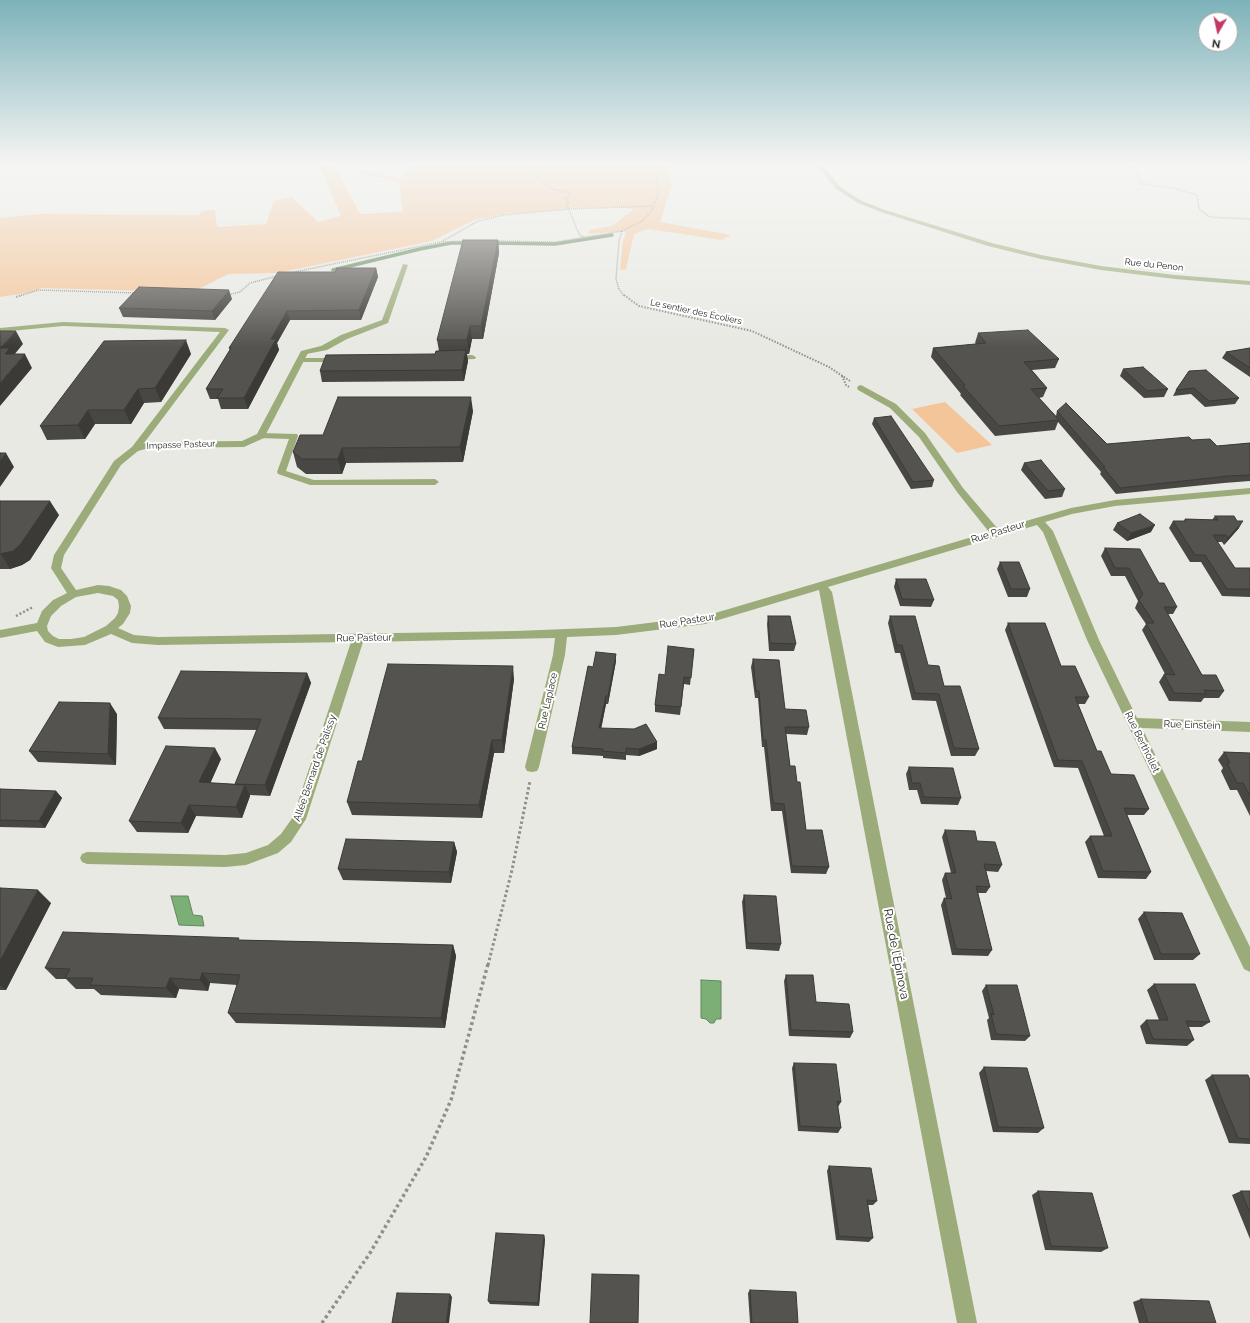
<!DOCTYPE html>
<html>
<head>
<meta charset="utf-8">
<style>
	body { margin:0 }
	#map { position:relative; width:1250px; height:1323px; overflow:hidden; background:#e9e9e4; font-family:Raleway,sans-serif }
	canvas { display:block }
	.north { position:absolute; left:1198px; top:12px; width:40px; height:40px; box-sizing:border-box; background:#fff; border:1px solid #a8a8a7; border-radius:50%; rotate:189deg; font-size:11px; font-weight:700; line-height:16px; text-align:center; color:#262624 }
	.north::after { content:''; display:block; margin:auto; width:14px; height:18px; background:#c53763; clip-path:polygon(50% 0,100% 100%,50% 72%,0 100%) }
</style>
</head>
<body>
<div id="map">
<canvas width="1250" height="1323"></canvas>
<div class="north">N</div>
</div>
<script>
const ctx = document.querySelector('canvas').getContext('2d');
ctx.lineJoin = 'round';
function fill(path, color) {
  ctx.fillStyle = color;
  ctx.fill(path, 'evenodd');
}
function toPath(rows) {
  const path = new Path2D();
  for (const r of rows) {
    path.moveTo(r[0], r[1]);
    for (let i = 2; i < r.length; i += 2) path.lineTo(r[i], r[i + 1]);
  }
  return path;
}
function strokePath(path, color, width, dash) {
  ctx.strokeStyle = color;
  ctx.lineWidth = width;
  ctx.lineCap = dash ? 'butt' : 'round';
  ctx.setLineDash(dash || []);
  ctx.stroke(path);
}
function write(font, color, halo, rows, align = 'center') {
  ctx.font = font + ' Raleway,sans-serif';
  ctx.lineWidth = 4;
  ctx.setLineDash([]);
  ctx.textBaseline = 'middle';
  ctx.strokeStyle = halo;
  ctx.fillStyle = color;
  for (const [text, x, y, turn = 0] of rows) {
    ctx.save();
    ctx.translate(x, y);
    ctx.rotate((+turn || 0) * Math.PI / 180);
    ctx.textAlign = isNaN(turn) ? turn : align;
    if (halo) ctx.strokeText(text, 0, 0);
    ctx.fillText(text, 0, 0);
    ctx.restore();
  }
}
fill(toPath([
	[318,163,333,163,360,214,403,212,399,183,353,171,358,170,398,178,418,163,677,163,668,170,672,186,660,222,731,235,722,240,648,229,634,234,626,269,620,270,623,242,626,231,588,234,590,230,612,226,634,209,616,207,567,208,556,210,504,214,474,220,432,241,277,273,228,274,193,292,41,288,33,292,0,297,0,218,40,214,199,215,202,211,215,210,217,227,266,224,274,201,292,197,318,222,341,216],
	[945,402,992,445,957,453,912,409]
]), '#f4c599');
const water = toPath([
	[171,896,188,896,193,915,202,916,204,926,179,925,171,896],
	[701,980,721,981,721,1019,716,1019,714,1023,710,1023,706,1019,701,1018,701,980]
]);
fill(water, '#7caf76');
strokePath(water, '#62865d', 1);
strokePath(toPath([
	[491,243,555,244,612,235],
	[333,270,420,249,451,243,469,243]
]), '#62865d', 3.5);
strokePath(toPath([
	[495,163,536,175,551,189,569,193,569,196,565,199,569,202,566,206,569,209,653,206],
	[1133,163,1141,184,1172,188,1197,195,1199,209,1210,217,1250,219],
	[622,231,619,241,616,279,619,289,624,296],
	[497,241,556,242,622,231,642,221,651,212,658,195,657,168,652,163],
	[441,242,478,221,504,215,569,209,578,232,581,236,586,237],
	[294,272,441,242,466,241],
	[227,295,240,292,250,283,277,276],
	[19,296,39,290,136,293]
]), '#8f8f8b', 1.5, [1, 1]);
strokePath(toPath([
	[624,295,639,306,752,331,829,367,850,381],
	[16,297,22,295],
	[842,376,846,385,849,387]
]), '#8f8f8b', 2, [1.5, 1.5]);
strokePath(toPath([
	[16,616,33,607]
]), '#8f8f8b', 2.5, [2, 2]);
strokePath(toPath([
	[488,965,512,870,530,781]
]), '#8f8f8b', 3, [2.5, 2.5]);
strokePath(toPath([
	[322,1323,370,1253,426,1157,451,1100,488,964]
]), '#8f8f8b', 3.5, [3, 3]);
fill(toPath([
	[403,264,408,265,388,323,347,339,327,350,301,355,301,351,321,346,341,335,382,320,403,264],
	[63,322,225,328,229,330,138,451,135,452,131,449,132,447,220,332,63,326,0,332,0,328,63,322],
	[472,355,476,357,475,359,453,360,449,358,453,356,472,355],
	[297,358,339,358,343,360,339,362,297,362,297,358],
	[261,433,297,434,298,436,286,471,314,480,435,479,439,482,435,485,310,485,278,474,277,472,289,439,258,438,257,436,258,434,261,433]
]), '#9bac7a');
fill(toPath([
	[815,163,821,163,840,187,862,201,885,210,992,243,1041,255,1101,266,1175,275,1250,281,1250,285,1175,279,1101,270,1041,259,988,246,881,212,858,203,836,189,815,163],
	[301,351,307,351,308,353,264,438,244,447,149,448,138,451,121,465,64,555,61,568,76,590,98,585,109,586,121,590,127,596,131,606,130,613,123,624,118,628,134,635,158,637,516,631,616,627,705,616,989,532,957,492,919,437,890,408,858,390,857,388,858,386,861,385,896,404,925,433,963,488,998,529,1071,508,1115,500,1250,488,1250,494,1115,506,1072,514,1045,522,1053,531,1099,640,1137,718,1250,722,1250,732,1142,728,1250,947,1250,972,1244,969,1127,723,1087,640,1043,532,1037,525,828,587,832,592,977,1323,957,1323,819,590,705,624,616,635,567,637,565,655,539,767,537,771,532,772,527,771,525,767,553,655,555,638,363,642,306,819,291,842,278,853,246,865,225,867,87,864,82,862,80,858,82,854,87,852,225,855,246,853,268,845,281,834,293,817,351,642,158,645,132,643,111,634,85,645,58,647,45,642,37,631,0,638,0,630,37,623,42,611,53,600,67,593,51,568,54,555,114,461,132,447,149,442,242,441,257,434,301,351],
	[98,593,113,596,118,600,119,606,118,613,115,618,106,626,84,637,71,639,59,639,53,636,48,631,47,626,51,616,61,606,76,597,98,593]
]), '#9bac7a');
fill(toPath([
	[498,240,499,253,483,339,472,339,469,354,467,354,468,361,464,381,322,382,320,371,435,354,439,351,437,340],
	[376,268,378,277,361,320,290,320,277,343,279,350,248,409,221,409,218,399,210,399,206,389,230,350,229,348,335,272],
	[232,299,215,320,123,317,119,308],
	[978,333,1059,359,1055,368,1032,370,1047,388,1043,397,1039,398,1056,416,1057,411,1107,444,1192,440,1217,446,1250,443,1250,481,1224,483,1116,494,1100,474,1101,472,1058,422,1055,430,995,436,960,395,961,394,931,357,933,348,976,344,975,343],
	[1250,348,1250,377,1222,358,1226,352],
	[191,354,161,402,144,403,131,424,95,424,85,439,47,440,40,426],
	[1123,369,1168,389,1164,397,1144,398,1120,376],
	[1189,371,1239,398,1235,404,1205,407,1191,394,1173,396,1176,390],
	[473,411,463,462,346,463,342,474,306,474,297,467,293,452,323,435],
	[874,418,934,480,932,487,911,489,872,424],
	[1024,463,1065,489,1062,497,1045,499,1021,470],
	[0,501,59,515,30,560,22,565,10,569,0,569],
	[1215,516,1239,528,1224,545,1222,542,1217,542,1235,568,1250,568,1250,597,1222,596,1201,562,1190,562,1169,528,1173,521,1184,521,1185,519,1212,520],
	[1117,523,1151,532,1127,541,1113,530],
	[1105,548,1159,583,1177,607,1173,614,1168,614,1202,675,1224,691,1219,698,1204,698,1201,702,1169,701,1159,682,1164,674,1165,674,1142,630,1146,624,1135,608,1138,601,1125,576,1111,576,1101,556],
	[1000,562,1030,589,1027,597,1008,597,997,569],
	[896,579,934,600,931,607,900,606,894,587],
	[768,616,796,644,794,651,769,651,767,624],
	[890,616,928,665,944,686,979,749,975,756,951,756,936,701,912,700,900,653,895,653,888,623],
	[1008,623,1061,666,1089,697,1085,704,1078,704,1097,751,1111,774,1149,809,1144,815,1127,815,1151,872,1146,879,1098,878,1085,842,1090,836,1104,836,1078,768,1054,767,1005,630],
	[694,649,690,685,684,684,680,715,655,712,655,705,665,675],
	[753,659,785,709,809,727,807,735,786,734,790,766,797,782,806,830,829,867,826,874,791,873,782,811,771,811,764,747,762,747,758,698,755,698,751,667],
	[616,661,608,704,606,704,601,728,657,742,657,749,639,756,626,755,626,760,603,758,603,756,572,754,572,747,593,667],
	[307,673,311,683,270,796,250,795,250,796,242,818,196,816,188,833,137,832,129,821,221,759,210,783,235,784,257,730,164,729,158,718],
	[514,679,504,753,494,753,482,818,352,815,347,802,362,761],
	[117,714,116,765,38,762,29,751],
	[1224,752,1250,753,1250,816,1237,790,1230,790,1221,771,1223,768,1218,760],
	[909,767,961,798,958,805,921,804,917,790,909,790,906,774],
	[0,789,56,791,62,798,45,828,0,827],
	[945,830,977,841,1002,865,998,872,986,871,990,887,986,893,978,893,992,950,988,956,952,955,941,905,944,898,946,898,942,880,945,873,951,873,942,837],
	[454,842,457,852,451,883,343,880,338,869],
	[0,888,51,903,6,990,0,990],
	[744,895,781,944,779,951,746,949,742,902],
	[1144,912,1200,954,1193,960,1154,960,1138,919],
	[241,940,453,945,456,956,445,1028,236,1023,228,1013,237,985,210,983,208,991,179,989,176,998,101,995,94,989,76,989,66,979,56,979,45,968],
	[786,975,816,1002,853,1032,850,1038,789,1036,784,981],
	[1154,984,1210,1022,1202,1027,1188,1027,1194,1040,1187,1046,1146,1044,1140,1026,1146,1020,1159,1020,1147,990],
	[986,985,1030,1036,1025,1041,991,1040,987,1020,989,1018,982,991],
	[794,1063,841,1102,838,1107,841,1128,838,1133,798,1131,792,1068],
	[984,1067,1044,1128,1038,1133,993,1132,979,1073],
	[1212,1075,1250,1080,1250,1144,1229,1143,1205,1080],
	[829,1166,877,1201,873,1205,868,1205,873,1238,869,1242,836,1240,827,1171],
	[1038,1191,1108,1248,1101,1252,1045,1250,1032,1195],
	[1241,1191,1250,1191,1250,1239,1232,1195],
	[545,1239,539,1306,490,1304,488,1301],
	[750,1290,798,1323,750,1323,748,1293],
	[1141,1299,1216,1323,1139,1323,1133,1302]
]), '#494744');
fill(toPath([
	[498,240,499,253,483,339,481,326],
	[376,268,378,277,361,320,359,310],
	[229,290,232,299,215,320,212,311],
	[287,311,290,320,277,343,279,350,248,409,244,398,271,339],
	[470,326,472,339,469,354,467,340],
	[16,331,23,344,14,355,12,368,0,348],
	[186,340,191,354,161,402,155,388],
	[466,350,468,361,464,381,462,370],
	[25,354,32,368,0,406,0,383],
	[138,389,144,403,131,424,124,410],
	[471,397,473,411,463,462,460,447],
	[88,410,95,424,85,439,78,425],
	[342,448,346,463,342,474,338,459],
	[6,453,14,467,0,487,0,461],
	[50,501,59,515,30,560,22,565,10,569,1,554],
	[1243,521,1239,528,1224,545,1228,538],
	[1155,525,1151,532,1127,541,1131,533],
	[616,654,616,661,608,704,608,696],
	[513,666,514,679,504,753,502,740],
	[307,673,311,683,270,796,265,785],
	[606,696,606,704,600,735,599,728],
	[110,703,117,714,116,765,108,754],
	[492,740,494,753,482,818,479,805],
	[657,742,657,749,639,756,639,749],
	[215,748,221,759,206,793,199,782],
	[245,785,250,796,242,818,236,807],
	[56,791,62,798,45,828,39,821],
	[189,805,196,816,188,833,181,823],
	[454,842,457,852,451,883,449,872],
	[38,890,51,903,6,990,0,985,0,961],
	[453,945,456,956,445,1028,441,1018],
	[202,973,210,983,208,991,200,980],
	[170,978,179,989,176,998,166,988],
	[544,1235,545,1239,539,1306,538,1303],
	[450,1294,452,1297,449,1323,446,1323]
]), '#3c3a37');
const building = toPath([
	[463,240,498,240,481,326,470,326,467,340,437,340,463,240],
	[337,268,376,268,359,310,287,311,271,339,276,339,244,398,217,398,223,389,206,389,231,348,229,348,278,272,335,272,337,268],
	[139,287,229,290,212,311,119,308,139,287],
	[1028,330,1059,359,1024,362,1047,388,1031,389,1059,420,999,426,963,386,965,385,933,348,986,343,978,333,1028,330],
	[0,331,16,331,0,348,0,331],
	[186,340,155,388,138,389,124,410,88,410,78,425,40,426,104,341,186,340],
	[0,348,10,348,5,354,25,354,0,383,0,348],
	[1250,348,1250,368,1226,352,1250,348],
	[466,350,462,370,320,371,326,355,435,354,436,351,466,350],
	[1143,367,1168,389,1147,391,1123,369,1143,367],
	[1206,370,1239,398,1209,401,1194,388,1176,390,1189,371,1206,370],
	[338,397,471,397,460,447,342,448,338,459,302,459,293,452,300,435,323,435,338,397],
	[1066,403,1107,444,1189,437,1192,440,1210,439,1217,446,1250,443,1250,475,1228,476,1120,488,1103,467,1105,467,1057,411,1066,403],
	[891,416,934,480,913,482,874,418,891,416],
	[0,453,6,453,0,461,0,453],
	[1041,460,1065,489,1048,491,1024,463,1041,460],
	[0,501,50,501,20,545,13,551,0,554,0,501],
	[1140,514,1155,525,1131,533,1117,523,1140,514],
	[1215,516,1234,516,1237,521,1243,521,1228,538,1226,535,1213,535,1235,568,1250,568,1250,589,1227,589,1205,555,1195,555,1173,521,1186,521,1185,519,1218,520,1215,516],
	[1105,548,1140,549,1159,583,1164,583,1177,607,1164,607,1202,675,1216,675,1224,691,1204,690,1206,694,1174,693,1164,674,1175,675,1146,623,1154,623,1139,600,1143,594,1129,568,1115,568,1105,548],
	[1000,562,1019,562,1030,589,1011,589,1000,562],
	[896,579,926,579,934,600,902,599,896,579],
	[768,616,790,616,796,644,770,643,768,616],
	[890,616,915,616,928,665,939,666,944,686,960,686,979,749,954,748,939,694,915,693,902,645,897,645,890,616],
	[1008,623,1045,623,1061,666,1075,666,1089,697,1075,697,1097,751,1101,751,1111,774,1134,775,1149,809,1124,808,1151,872,1103,871,1090,836,1112,836,1082,761,1058,760,1008,623],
	[668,646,694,649,691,678,684,677,681,707,655,705,659,674,665,675,668,646],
	[596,652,616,654,608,696,606,696,599,728,634,729,646,724,657,742,639,749,626,748,626,753,602,751,603,749,572,747,588,666,593,667,596,652],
	[753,659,779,660,785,709,806,710,809,727,785,727,790,766,795,766,797,782,800,782,806,830,822,830,829,867,792,866,784,804,773,803,766,740,763,740,759,691,756,691,753,659],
	[388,664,513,666,502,740,492,740,479,805,347,802,358,761,362,761,388,664],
	[181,671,307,673,265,785,235,784,261,719,158,718,181,671],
	[59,702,110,703,108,754,29,751,59,702],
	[166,746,215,748,199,782,245,785,236,807,189,805,181,823,129,821,166,746],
	[1224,752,1250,753,1250,796,1243,783,1237,783,1227,763,1230,763,1224,752],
	[909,767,953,768,961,798,924,797,920,783,912,783,909,767],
	[0,789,56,791,39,821,0,820,0,789],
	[945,830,975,831,977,841,995,842,1002,865,984,864,990,887,976,886,992,950,956,949,944,898,952,899,945,873,956,873,945,830],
	[346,839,454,842,449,872,338,869,346,839],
	[0,888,38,890,0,961,0,888],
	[744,895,776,896,781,944,747,943,744,895],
	[1144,912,1182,913,1200,954,1161,954,1144,912],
	[63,932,239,938,238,940,453,945,441,1018,228,1013,240,975,202,973,200,980,170,978,166,988,90,985,93,978,65,978,70,969,45,968,63,932],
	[786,975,813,975,816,1002,849,1004,853,1032,791,1030,786,975],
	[1154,984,1195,984,1210,1022,1186,1021,1194,1040,1153,1039,1146,1020,1168,1020,1154,984],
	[986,985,1017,985,1030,1036,996,1034,991,1014,994,1015,986,985],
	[794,1063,836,1064,841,1102,837,1101,841,1128,800,1126,794,1063],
	[984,1067,1027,1068,1044,1128,998,1127,984,1067],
	[1212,1075,1248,1075,1250,1080,1250,1139,1238,1138,1212,1075],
	[829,1166,871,1168,877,1201,867,1200,873,1238,839,1236,829,1166],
	[1038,1191,1092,1193,1108,1248,1051,1246,1038,1191],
	[1241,1191,1250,1191,1250,1213,1241,1191],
	[496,1233,544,1235,538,1303,488,1301,496,1233],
	[592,1274,639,1275,638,1323,590,1323,592,1274],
	[750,1290,796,1292,798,1323,752,1323,750,1290],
	[397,1293,450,1294,446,1323,392,1323,397,1293],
	[1141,1299,1209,1301,1216,1323,1148,1323,1141,1299]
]);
fill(building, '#55534f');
strokePath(building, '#3c3a37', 1);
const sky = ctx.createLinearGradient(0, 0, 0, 348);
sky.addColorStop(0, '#7db2ba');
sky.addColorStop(0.47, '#f5f5f3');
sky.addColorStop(1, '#f5f5f300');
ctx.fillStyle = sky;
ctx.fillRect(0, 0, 1250, 348);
write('9px', '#262624', '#fff', [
	["Rue du Penon",1154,265,6],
	["Le sentier des Écoliers",696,312,12],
	["Impasse Pasteur",181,445,-2]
]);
write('10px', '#262624', '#fff', [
	["Rue Pasteur",998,532,-17],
	["Rue Pasteur",687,621,-9],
	["Rue Pasteur",364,638,-1],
	["Rue Laplace",548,701,-77],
	["Rue Einstein",1192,725,2],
	["Rue Berthollet",1142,742,64],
	["Allée Bernard de Palissy",315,768,-71]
]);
write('12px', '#262624', '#fff', [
	["Rue de l'Épinova",896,954,79]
]);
</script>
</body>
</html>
